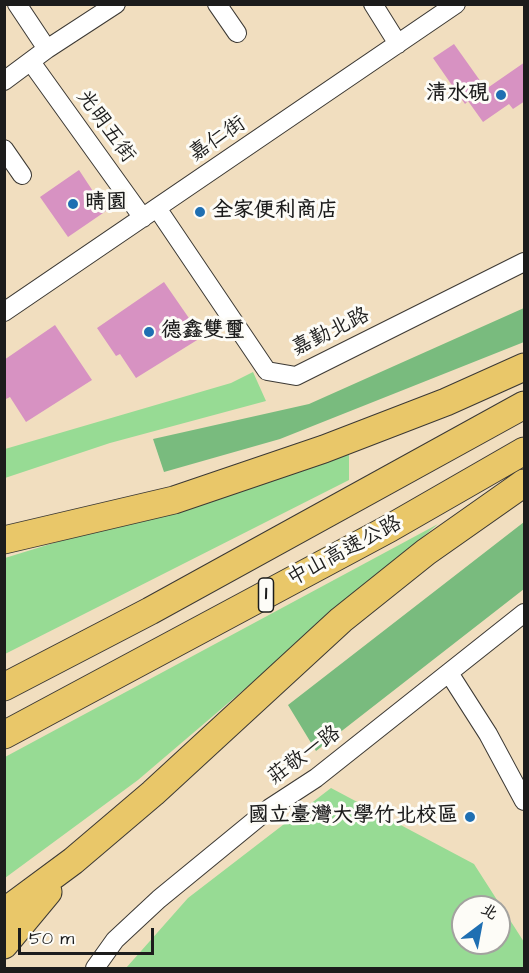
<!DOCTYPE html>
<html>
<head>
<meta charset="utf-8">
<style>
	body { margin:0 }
	#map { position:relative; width:529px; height:973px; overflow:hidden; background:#f1debf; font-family:"Architects Daughter","LXGW WenKai TC",sans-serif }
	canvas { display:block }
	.frame { position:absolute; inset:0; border:6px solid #1c1c1c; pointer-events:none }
	.north { position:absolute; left:451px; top:895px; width:60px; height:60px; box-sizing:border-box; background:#fdfcf7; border:2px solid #a3a29f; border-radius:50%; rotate:32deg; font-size:16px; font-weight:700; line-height:24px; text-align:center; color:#1c1c1c }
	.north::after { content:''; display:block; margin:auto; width:21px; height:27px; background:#1f6fb2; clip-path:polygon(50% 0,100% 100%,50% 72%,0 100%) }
	.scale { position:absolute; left:18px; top:928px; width:136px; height:27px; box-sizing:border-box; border:3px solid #1c1c1c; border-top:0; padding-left:8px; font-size:18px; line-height:21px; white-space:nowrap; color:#1c1c1c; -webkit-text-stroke:4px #fdfcf7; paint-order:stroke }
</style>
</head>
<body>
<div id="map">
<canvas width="529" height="973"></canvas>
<div class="frame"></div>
<div class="north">北</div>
<div class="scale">50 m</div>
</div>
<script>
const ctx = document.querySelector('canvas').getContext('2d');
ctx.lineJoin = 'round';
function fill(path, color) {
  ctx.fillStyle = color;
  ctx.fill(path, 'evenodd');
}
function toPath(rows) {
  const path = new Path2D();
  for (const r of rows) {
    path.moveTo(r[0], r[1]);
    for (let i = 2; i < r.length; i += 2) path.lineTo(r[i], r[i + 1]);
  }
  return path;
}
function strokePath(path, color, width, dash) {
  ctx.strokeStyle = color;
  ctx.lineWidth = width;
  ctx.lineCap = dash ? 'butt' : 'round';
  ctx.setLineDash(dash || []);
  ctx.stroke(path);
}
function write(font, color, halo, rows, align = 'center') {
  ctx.font = font + ' "Architects Daughter","LXGW WenKai TC",sans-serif';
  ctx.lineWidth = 6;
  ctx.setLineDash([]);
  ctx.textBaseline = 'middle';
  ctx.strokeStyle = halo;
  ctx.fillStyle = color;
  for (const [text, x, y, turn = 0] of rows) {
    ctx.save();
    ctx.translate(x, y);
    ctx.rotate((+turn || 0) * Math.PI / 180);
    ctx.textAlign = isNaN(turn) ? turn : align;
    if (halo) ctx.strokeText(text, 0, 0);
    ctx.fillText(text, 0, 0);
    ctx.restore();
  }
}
fill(toPath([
	[253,372,266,401,110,443,5,478,5,449,231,383],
	[349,452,349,480,5,654,5,558],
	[438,524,138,780,5,878,5,757],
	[331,788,474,864,524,942,524,968,126,968,188,898],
	[463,907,499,907,499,943,463,943]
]), '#97db94');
fill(toPath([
	[524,308,524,342,280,439,164,472,153,439,309,404],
	[524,522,524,589,316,751,288,705]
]), '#79bb7e');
fill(toPath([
	[454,44,486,89,525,62,525,101,513,109,509,104,483,122,468,101,465,104,433,58],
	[79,170,106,211,68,237,40,197],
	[164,282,202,337,136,378,120,354,116,356,97,328],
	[55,325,92,380,26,422,10,397,4,400,4,360]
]), '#d792c2');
const minor = toPath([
	[17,4,47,49],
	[217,4,237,33],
	[373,4,398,44],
	[31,62,143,218],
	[4,81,47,49,116,4],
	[4,149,22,175],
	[157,208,267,371,296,376,524,262],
	[4,312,456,4],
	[449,673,488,734,524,801],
	[95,968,115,940,159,899,270,808,316,778,524,613]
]);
const highway = toPath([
	[4,540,174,500,324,449,446,402,524,367],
	[4,687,150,611,524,405],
	[4,735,390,528,524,451],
	[4,912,73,861,153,793,341,620,426,552,524,483],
	[4,945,48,892]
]);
strokePath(minor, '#3c3934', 20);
strokePath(highway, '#3c3934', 29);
strokePath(minor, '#fff', 18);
strokePath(highway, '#e9c769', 27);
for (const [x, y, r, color] of [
	[501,95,6,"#1f6fb2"],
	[73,204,6,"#1f6fb2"],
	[200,212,6,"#1f6fb2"],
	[149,332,6,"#1f6fb2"],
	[470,817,6,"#1f6fb2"]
]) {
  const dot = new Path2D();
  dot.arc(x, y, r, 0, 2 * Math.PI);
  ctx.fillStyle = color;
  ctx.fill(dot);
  strokePath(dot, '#fdfcf7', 2);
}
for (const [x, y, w] of [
	[266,595,15]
]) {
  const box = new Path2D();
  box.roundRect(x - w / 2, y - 17, w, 34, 4.5);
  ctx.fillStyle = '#fdfcf7';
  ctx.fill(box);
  strokePath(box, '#1c1c1c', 1.5);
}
write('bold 20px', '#1c1c1c', null, [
	["1",266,595]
]);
write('bold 21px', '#1c1c1c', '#fdfcf7', [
	["清水硯",489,95,"right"],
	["晴園",85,204],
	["全家便利商店",212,212],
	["德鑫雙璽",161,332],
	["國立臺灣大學竹北校區",458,817,"right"]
], 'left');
write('21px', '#1c1c1c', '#fdfcf7', [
	["光明五街",105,127,54],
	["嘉仁街",218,140,-34],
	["嘉勤北路",331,333,-26],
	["中山高速公路",345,552,-28],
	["莊敬一路",305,756,-36]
]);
</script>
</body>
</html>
